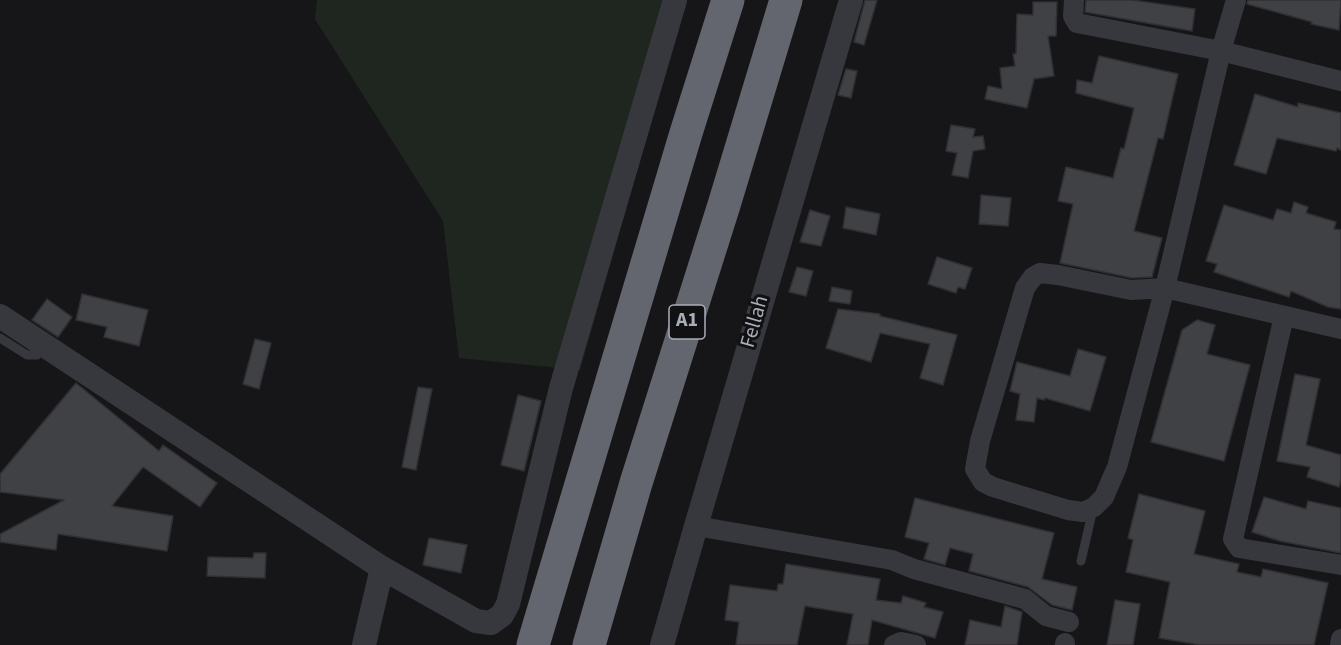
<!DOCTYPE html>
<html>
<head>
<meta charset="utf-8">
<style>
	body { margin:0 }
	canvas { display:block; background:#161618 }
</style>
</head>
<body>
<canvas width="1341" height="645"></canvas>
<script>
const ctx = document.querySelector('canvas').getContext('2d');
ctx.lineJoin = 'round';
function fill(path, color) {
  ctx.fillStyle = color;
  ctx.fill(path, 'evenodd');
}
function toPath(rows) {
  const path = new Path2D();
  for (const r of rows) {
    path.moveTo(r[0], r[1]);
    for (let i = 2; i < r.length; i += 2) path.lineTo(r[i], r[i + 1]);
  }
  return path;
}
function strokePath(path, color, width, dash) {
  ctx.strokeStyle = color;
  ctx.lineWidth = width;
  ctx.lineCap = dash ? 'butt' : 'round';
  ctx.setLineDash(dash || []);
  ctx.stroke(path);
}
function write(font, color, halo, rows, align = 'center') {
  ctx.font = font + ' "Source Sans 3",sans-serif';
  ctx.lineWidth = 6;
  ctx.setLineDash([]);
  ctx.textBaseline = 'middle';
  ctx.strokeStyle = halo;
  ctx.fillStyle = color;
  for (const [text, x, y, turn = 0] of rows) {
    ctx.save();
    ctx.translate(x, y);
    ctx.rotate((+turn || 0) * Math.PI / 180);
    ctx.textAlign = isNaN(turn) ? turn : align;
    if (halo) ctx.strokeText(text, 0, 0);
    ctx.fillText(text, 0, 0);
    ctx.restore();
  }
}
fill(toPath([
	[317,0,686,0,580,370,459,358,443,221,315,19]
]), '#1e261f');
const building = toPath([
	[865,0,877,0,864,45,854,42,865,0],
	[1086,0,1132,0,1195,9,1192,31,1085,12,1086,0],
	[1248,0,1341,0,1339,30,1311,24,1312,22,1247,4,1248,0],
	[1033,2,1057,2,1056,36,1048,36,1054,76,1034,79,1027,108,985,99,988,86,1002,89,1000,68,1015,66,1013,54,1016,54,1017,14,1033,15,1033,2],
	[1099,56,1178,74,1163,139,1158,138,1134,231,1162,238,1152,277,1132,278,1060,263,1073,204,1058,201,1066,167,1113,178,1121,148,1124,149,1134,108,1076,93,1077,80,1092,83,1099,56],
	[846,69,857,71,851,98,838,95,846,69],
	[1255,94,1298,107,1298,103,1341,113,1341,150,1337,148,1336,151,1277,138,1266,174,1234,165,1255,94],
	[951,125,975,129,973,137,983,136,985,149,973,151,968,178,952,175,957,153,946,151,951,125],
	[981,195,1011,198,1008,226,979,224,981,195],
	[1294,202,1308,207,1306,213,1336,222,1334,229,1341,230,1341,309,1328,307,1291,291,1289,297,1214,272,1217,264,1206,261,1224,205,1273,220,1277,209,1291,213,1294,202],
	[846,207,880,214,876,235,843,228,846,207],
	[810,210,830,216,821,246,800,242,810,210],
	[937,257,972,268,965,289,958,287,956,293,928,284,937,257],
	[797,267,813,271,806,296,789,292,797,267],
	[832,287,852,291,850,304,829,301,832,287],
	[82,294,148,310,139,346,104,337,107,327,76,320,82,294],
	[47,299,72,317,58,337,32,320,47,299],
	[838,309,880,314,880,316,957,335,943,385,920,378,930,344,880,333,871,362,826,348,838,309],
	[1197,320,1215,325,1207,354,1250,365,1224,461,1151,442,1182,330,1197,320],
	[255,339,271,343,259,389,243,384,255,339],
	[1078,349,1106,357,1090,411,1045,398,1044,400,1037,398,1034,422,1016,420,1020,394,1010,391,1017,362,1070,376,1078,349],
	[1295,374,1320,379,1306,445,1341,455,1341,480,1339,487,1307,477,1310,467,1277,461,1295,374],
	[76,383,159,451,163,445,217,483,200,507,143,467,112,506,173,516,167,551,58,534,56,550,0,542,0,534,64,500,0,492,0,474,76,383],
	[418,387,432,389,416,470,402,467,418,387],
	[518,395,541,401,524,471,501,465,518,395],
	[1139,494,1205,511,1194,554,1239,564,1237,572,1261,577,1263,569,1328,583,1314,645,1200,645,1159,638,1170,582,1126,572,1133,540,1128,538,1139,494],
	[1264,497,1306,509,1308,501,1341,508,1341,553,1280,541,1252,532,1264,497],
	[915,498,1054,533,1042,579,1077,587,1072,610,1052,605,1028,587,969,571,973,554,950,548,945,565,924,559,929,543,905,537,915,498],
	[429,538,467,545,461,573,423,565,429,538],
	[254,553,266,553,265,578,207,576,208,557,253,558,254,553],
	[786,564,880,579,876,600,901,603,903,596,926,603,924,607,943,612,935,638,872,620,868,645,847,645,853,614,805,606,797,645,736,645,739,622,725,620,730,585,777,591,778,584,783,584,786,564],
	[1115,600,1140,604,1133,645,1107,645,1115,600],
	[1005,606,1022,612,1017,645,965,645,970,620,1001,627,1005,606]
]);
fill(building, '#404145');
strokePath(building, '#303034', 1.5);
strokePath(toPath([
	[0,338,27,355,37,355,45,346],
	[1081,561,1093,509]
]), '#37383d', 9);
strokePath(toPath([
	[1074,0,1073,16,1077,23,1221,51,1341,81],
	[1236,0,1221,51,1165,288,1117,467,1104,497,1094,507,1083,512,1068,510,993,487,983,482,975,469,980,441,1025,288,1033,277,1040,273,1058,275,1131,290,1165,288,1341,329],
	[1284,316,1233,539,1239,548,1341,565],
	[696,526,892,560,914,569,1025,599,1046,616,1069,622],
	[894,645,901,642,916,645],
	[1065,645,1065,643],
	[1340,645,1341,639]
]), '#37383d', 20);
strokePath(toPath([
	[0,316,382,568,476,621,491,623,502,615,508,604,561,388,675,0],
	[364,645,382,568],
	[662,645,696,526,851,0]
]), '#37383d', 24);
strokePath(toPath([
	[533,645,686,133,728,0],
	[589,645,636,483,724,205,786,0]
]), '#63666e', 33);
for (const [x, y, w] of [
	[687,322,36]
]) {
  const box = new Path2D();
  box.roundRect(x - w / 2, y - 17, w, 34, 4.5);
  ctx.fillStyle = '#111113';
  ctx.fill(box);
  strokePath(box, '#a8adb8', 1.5);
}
write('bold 20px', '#a8adb8', null, [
	["A1",687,322]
]);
write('21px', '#a8adb8', '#111113', [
	["Fellah",756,322,-74]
]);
</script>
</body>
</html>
